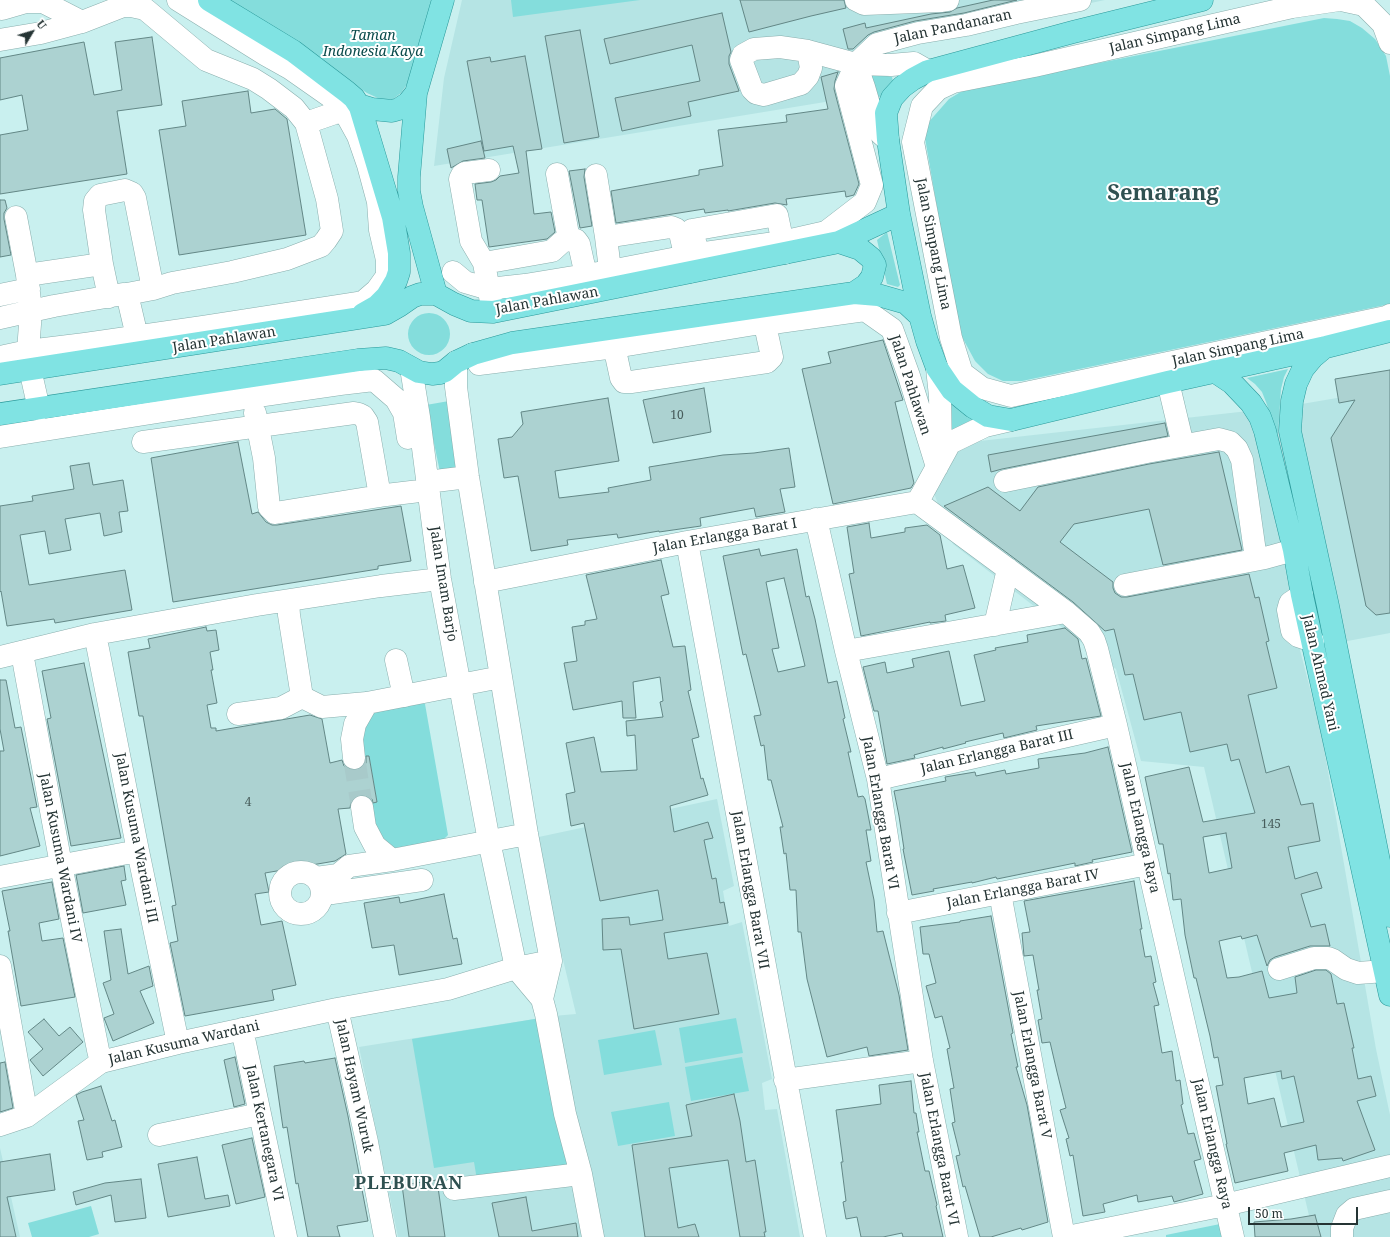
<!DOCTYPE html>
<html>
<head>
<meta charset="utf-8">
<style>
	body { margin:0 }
	#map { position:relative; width:1390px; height:1237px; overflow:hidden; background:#c9f0ef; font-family:"Noto Serif",serif }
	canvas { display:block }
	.north { position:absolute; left:12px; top:12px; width:40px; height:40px; -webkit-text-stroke:3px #fff; paint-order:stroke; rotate:52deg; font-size:11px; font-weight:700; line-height:16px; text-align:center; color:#253434 }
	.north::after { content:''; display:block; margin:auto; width:14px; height:18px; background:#253434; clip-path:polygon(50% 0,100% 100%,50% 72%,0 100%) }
	.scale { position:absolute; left:1248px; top:1207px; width:110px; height:18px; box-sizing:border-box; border:2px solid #253434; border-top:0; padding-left:5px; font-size:12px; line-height:14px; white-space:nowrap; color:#253434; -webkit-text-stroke:3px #fff; paint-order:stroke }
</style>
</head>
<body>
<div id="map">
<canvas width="1390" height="1237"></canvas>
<div class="north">U</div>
<div class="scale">50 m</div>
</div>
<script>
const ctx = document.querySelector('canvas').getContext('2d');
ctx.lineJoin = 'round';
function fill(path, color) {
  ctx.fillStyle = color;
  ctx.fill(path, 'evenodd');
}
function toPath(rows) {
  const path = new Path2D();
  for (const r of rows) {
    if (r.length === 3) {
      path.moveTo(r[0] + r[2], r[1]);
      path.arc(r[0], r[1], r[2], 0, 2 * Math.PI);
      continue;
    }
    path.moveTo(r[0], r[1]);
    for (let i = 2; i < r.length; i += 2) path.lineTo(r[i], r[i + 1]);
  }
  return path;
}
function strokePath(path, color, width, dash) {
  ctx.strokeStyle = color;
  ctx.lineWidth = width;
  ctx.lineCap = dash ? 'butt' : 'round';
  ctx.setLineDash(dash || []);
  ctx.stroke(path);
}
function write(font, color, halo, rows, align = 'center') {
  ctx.font = font + ' "Noto Serif",serif';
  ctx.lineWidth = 4;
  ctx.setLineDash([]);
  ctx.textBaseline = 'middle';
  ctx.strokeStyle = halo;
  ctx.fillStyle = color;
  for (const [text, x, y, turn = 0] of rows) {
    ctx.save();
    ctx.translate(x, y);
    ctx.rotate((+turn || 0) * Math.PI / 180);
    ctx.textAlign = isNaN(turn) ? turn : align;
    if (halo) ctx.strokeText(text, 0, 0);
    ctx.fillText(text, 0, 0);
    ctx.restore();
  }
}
fill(toPath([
	[462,0,1105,0,842,56,851,95,825,102,434,166,444,78],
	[1390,389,1390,633,1300,650,1321,731,1376,1049,1390,1115,1390,1237,1314,1237,1204,767,1141,761,1116,669,953,544,932,488,962,443,1284,407],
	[717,799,734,886,723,891,729,926,742,922,772,1079,762,1083,765,1110,777,1109,800,1237,398,1237,359,1047,553,1016,576,1014,534,838],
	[0,1148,20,1237,0,1237]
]), '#b5e4e4');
fill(toPath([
	[226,0,432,0,408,83,401,93,393,99,380,99,367,93],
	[511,0,640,0,513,17],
	[1324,18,1337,19,1350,21,1362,28,1375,39,1386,56,1390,76,1390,304,1022,381,1003,381,988,374,975,361,961,335,956,318,925,138,927,124,949,99,964,90],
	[869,72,892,77,893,81,876,101],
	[887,232,900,285,898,287,887,284,877,240],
	[429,334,21],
	[1288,369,1284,377,1281,389,1278,434,1274,427,1266,402,1262,392,1255,384,1247,378],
	[950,400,976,417,969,424,947,436],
	[449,401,463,467,440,472,426,405],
	[417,699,425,704,448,835,443,840,395,848,374,830,368,804,377,802,369,756,360,758,358,732,371,707],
	[553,1016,578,1163,477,1180,474,1162,434,1168,412,1039],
	[736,1018,743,1053,685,1063,679,1028],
	[655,1030,662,1065,604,1075,598,1040],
	[742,1057,749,1091,691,1101,685,1067],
	[669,1102,675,1136,618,1146,611,1112],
	[91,1206,99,1234,89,1237,32,1237,28,1223],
	[1225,1223,1227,1237,1166,1237,1166,1235]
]), '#84dddc');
const building = toPath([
	[740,0,844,0,846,8,811,16,749,32,740,0],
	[993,0,1017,0,964,13,915,21,874,32,868,35,853,49,848,49,843,29,865,23,866,28,931,14,950,12,957,8,993,0],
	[722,13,731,52,729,56,729,64,739,91,688,102,691,116,622,131,615,98,700,81,692,45,610,64,604,39,722,13],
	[580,30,599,137,564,143,545,36,580,30],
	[152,37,162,105,117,111,127,174,0,194,0,135,28,130,22,95,0,100,0,58,84,42,94,95,122,90,115,42,152,37],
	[525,56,542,149,526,151,534,214,551,212,555,232,547,239,489,247,482,200,477,200,475,184,491,182,496,180,500,176,519,173,513,146,484,151,467,61,490,57,491,62,525,56],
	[838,72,835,81,834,89,859,184,854,195,846,197,845,191,786,199,787,205,775,203,728,211,728,210,705,213,704,209,616,223,611,191,699,175,699,170,723,166,718,130,787,122,786,115,828,109,821,77,838,72],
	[248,91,251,113,275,109,287,119,306,235,179,255,159,130,186,126,182,101,248,91],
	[481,141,485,158,463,161,451,168,447,149,481,141],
	[585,169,584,177,592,226,580,228,569,171,585,169],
	[0,200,5,200,7,208,4,213,4,219,11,255,0,257,0,200],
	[883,340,903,400,895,402,914,483,911,488,833,504,802,369,831,363,828,352,883,340],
	[1390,370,1390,613,1376,615,1366,606,1331,438,1355,400,1339,403,1335,379,1390,370],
	[704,388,711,432,653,443,643,400,704,388],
	[608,398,619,461,555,471,559,498,609,492,608,488,651,480,649,467,723,455,754,453,789,448,795,487,780,489,785,512,756,517,754,508,700,518,701,526,659,532,659,531,618,538,617,534,567,540,568,545,531,551,518,476,504,478,498,439,512,437,523,424,521,412,608,398],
	[1165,423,1168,436,1002,469,991,472,988,455,1165,423],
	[238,442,252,514,258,512,266,522,272,525,277,525,401,506,411,561,378,566,378,569,173,602,151,458,238,442],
	[1219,452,1242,550,1163,565,1149,509,1074,524,1060,542,1113,582,1113,588,1115,593,1121,597,1127,597,1249,574,1255,598,1259,597,1269,641,1266,642,1277,688,1248,695,1266,773,1289,766,1301,805,1313,803,1320,841,1288,847,1295,879,1317,872,1322,888,1301,894,1311,927,1325,924,1330,946,1310,946,1275,957,1270,960,1267,966,1257,935,1242,939,1241,936,1219,941,1227,978,1239,977,1262,971,1269,998,1297,993,1295,977,1316,970,1326,970,1331,974,1337,1004,1344,1003,1354,1048,1352,1048,1358,1079,1371,1076,1376,1096,1357,1101,1375,1150,1343,1161,1342,1158,1318,1160,1316,1145,1284,1153,1288,1171,1235,1183,1226,1144,1227,1144,1216,1086,1223,1085,1218,1057,1214,1058,1210,1036,1196,978,1194,978,1185,935,1181,899,1173,900,1170,873,1168,874,1163,844,1159,844,1145,777,1189,767,1203,822,1255,813,1239,759,1231,761,1227,744,1190,752,1181,712,1144,720,1133,674,1125,675,1114,629,1105,631,1073,602,944,506,988,487,1020,511,1038,487,1149,464,1219,452],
	[1226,833,1232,868,1209,873,1203,837,1226,833],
	[1281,1071,1282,1079,1294,1076,1304,1122,1281,1127,1274,1098,1248,1104,1244,1078,1281,1071],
	[89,463,93,485,123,480,128,511,119,512,122,532,104,536,100,513,65,519,71,550,49,554,45,531,20,535,29,585,125,570,132,610,55,623,54,619,7,626,1,591,0,592,0,506,33,501,32,496,74,489,70,466,89,463],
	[869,523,871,538,905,532,905,528,927,525,940,535,947,569,963,565,975,608,945,615,946,621,930,623,930,622,861,636,849,574,854,573,847,527,869,523],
	[759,549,761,556,797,549,806,597,809,596,815,619,828,683,837,681,845,718,843,719,851,752,848,752,858,797,863,796,865,799,871,830,866,830,871,861,866,862,874,900,877,932,883,931,899,995,908,1050,869,1056,867,1047,827,1057,807,979,801,932,798,932,796,890,790,890,786,853,784,854,780,827,783,827,771,780,768,780,764,745,761,746,754,716,761,715,746,654,743,655,723,556,759,549],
	[784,578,805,666,778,672,772,649,779,648,766,582,784,578],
	[661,560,669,594,661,596,673,647,685,646,691,690,688,691,699,737,692,739,701,779,703,778,708,795,670,806,674,832,708,822,713,838,704,840,712,879,716,878,720,903,724,902,728,923,664,933,668,959,707,953,719,1014,634,1029,621,949,603,950,602,919,629,917,630,925,663,920,658,890,600,901,584,823,571,826,566,794,575,792,566,743,594,737,601,772,637,770,635,735,627,736,626,721,663,717,660,702,663,701,660,677,633,682,636,718,623,718,622,701,573,710,564,663,577,661,572,627,585,625,585,621,597,619,586,575,661,560],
	[206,627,207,631,216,630,219,650,210,652,213,670,211,670,217,703,207,705,211,728,216,728,216,731,310,715,322,719,330,763,342,760,344,766,349,769,356,770,362,768,366,763,366,756,369,756,377,802,373,803,372,799,367,796,360,795,354,798,351,802,350,808,338,809,346,854,335,861,265,873,269,892,255,894,261,925,282,921,296,985,272,990,274,1000,185,1016,170,943,178,941,172,906,176,905,143,716,139,716,128,652,150,648,148,639,206,627],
	[1065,628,1078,639,1082,659,1086,658,1101,716,1036,726,1037,730,1004,738,1003,733,965,742,966,743,943,749,943,747,914,755,915,758,887,764,878,711,874,711,863,667,885,662,887,673,914,667,912,659,949,651,961,706,985,701,974,655,996,650,995,648,1028,642,1027,635,1065,628],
	[84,663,121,838,71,846,47,719,51,718,42,671,84,663],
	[0,680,6,680,15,728,21,727,37,807,30,808,40,846,0,856,0,751,4,751,0,729,0,680],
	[1108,747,1132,852,1092,860,1093,862,1075,866,1075,863,997,879,996,877,972,883,972,882,933,889,934,891,912,895,903,849,904,849,899,816,894,791,946,781,945,777,975,772,976,776,1005,770,1006,774,1039,768,1038,759,1085,753,1108,747],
	[124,866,126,880,121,881,126,905,83,913,76,875,124,866],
	[1134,881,1142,929,1140,929,1145,957,1151,956,1156,982,1153,983,1159,1005,1154,1006,1162,1053,1172,1051,1176,1081,1180,1080,1183,1104,1181,1105,1188,1134,1194,1133,1201,1159,1194,1161,1203,1194,1174,1202,1172,1196,1138,1202,1137,1195,1103,1204,1105,1212,1083,1216,1073,1155,1070,1156,1066,1139,1069,1138,1060,1110,1066,1108,1057,1072,1050,1042,1042,1043,1038,1020,1042,1019,1037,990,1039,990,1033,955,1024,956,1022,933,1030,932,1024,901,1134,881],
	[52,882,59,919,39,923,42,941,63,938,75,997,21,1006,8,931,10,931,2,891,52,882],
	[444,894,453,939,457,938,462,964,399,975,394,945,372,948,364,903,399,897,400,903,444,894],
	[991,916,1013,1033,1011,1034,1018,1067,1016,1067,1027,1105,1048,1222,1022,1230,1021,1228,991,1237,980,1237,965,1186,963,1187,956,1156,960,1155,952,1123,955,1122,950,1089,954,1088,947,1049,950,1048,942,1016,935,1018,926,986,936,983,929,954,923,954,920,927,960,922,960,921,991,916],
	[121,929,128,974,149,966,153,986,140,991,154,1023,113,1041,104,1018,114,1014,103,983,111,980,104,931,121,929],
	[44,1019,59,1036,70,1027,83,1042,43,1076,30,1060,43,1049,28,1032,44,1019],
	[235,1057,245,1104,234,1107,224,1060,235,1057],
	[335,1058,348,1116,368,1221,337,1226,340,1237,308,1237,298,1183,296,1184,287,1127,283,1128,274,1066,304,1061,305,1063,335,1058],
	[5,1062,13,1108,0,1112,0,1063,5,1062],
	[911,1081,914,1113,916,1113,919,1132,917,1132,925,1171,929,1171,937,1205,936,1206,943,1237,903,1237,902,1233,883,1237,861,1237,857,1217,846,1219,843,1202,846,1201,841,1162,843,1162,836,1110,881,1104,879,1085,911,1081],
	[101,1086,112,1121,115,1120,122,1147,102,1152,103,1157,87,1160,78,1121,84,1120,76,1095,82,1092,101,1086],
	[734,1094,740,1121,746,1162,755,1160,766,1232,764,1232,765,1237,740,1237,728,1160,669,1168,678,1228,695,1224,699,1237,645,1237,632,1145,692,1136,686,1105,734,1094],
	[252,1138,265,1197,236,1204,222,1145,252,1138],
	[50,1154,55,1190,7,1197,16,1237,0,1237,0,1162,50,1154],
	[197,1157,205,1199,228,1195,230,1206,168,1217,158,1164,197,1157],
	[141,1179,146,1218,115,1222,111,1195,76,1205,73,1192,105,1183,141,1179],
	[437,1180,445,1237,409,1237,402,1185,437,1180],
	[526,1197,532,1231,576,1223,578,1237,499,1237,492,1203,526,1197],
	[1315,1215,1321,1237,1255,1237,1254,1222,1291,1219,1315,1215]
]);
fill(building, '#acd2d1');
strokePath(building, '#638786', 1);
strokePath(toPath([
	[354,758,362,807]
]), '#a8caca', 22, [22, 11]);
const minor = toPath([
	[856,0,864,4,942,1,948,0],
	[1339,0,1292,7,1034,66,953,82,938,89,922,106,913,142,951,338,962,373,982,388,1011,396,1386,317,1390,315],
	[1341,0,1364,5,1383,24,1390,43],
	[2,9,26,2,43,2,82,22],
	[0,40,41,33,82,22,123,6,131,6,145,9,206,60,253,79,269,89,294,108,306,123,327,199,332,231,326,240,321,246,287,259,232,272,172,283,153,289,127,294,140,349],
	[808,51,811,68,808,76,801,84,764,95,756,93,752,89,741,60,743,55,754,49,780,47,808,51,856,64,891,65,914,63,928,71],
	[856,64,864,87,873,118,881,134,888,140],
	[306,123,335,113,345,112,356,107],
	[489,170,465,173,462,175,460,179,471,241,484,263,491,302],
	[557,174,569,240],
	[596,175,606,237],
	[699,257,692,230,777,215,785,253],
	[484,263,552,251,562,242,573,239,576,240,579,244,589,289],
	[453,272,465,282,489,289,525,285,610,271,698,254,782,242,826,232,865,202,872,185,846,86,856,64,877,44,918,33,966,25,1016,13,1080,0],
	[27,275,102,264],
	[612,286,606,237,671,227,676,229,680,233,689,272],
	[0,295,29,289],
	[109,297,102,264,94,210,95,201,100,195,125,190,132,193,135,198,153,289],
	[0,318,31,311,27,275,16,217],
	[611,332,621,378,624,382,631,382,767,362,772,357,762,311],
	[473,354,479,364,615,347,761,323,765,324,865,310,892,329,909,376,937,467],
	[0,357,28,351,85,344,203,327,363,302,377,290,387,276,387,260,380,230,378,202,368,165,358,136,342,107,331,97,291,69,266,55,178,0],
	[456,362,456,387,468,477,527,834,551,961,542,999],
	[411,368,419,417,440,579,489,841,516,968,542,999,546,1014,565,1114,581,1174,593,1237],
	[937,368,940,396,941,456],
	[1168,382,1183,445],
	[39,409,30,369,28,351,31,311,54,306,123,294],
	[255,413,264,458,269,507,275,513,386,495,428,490],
	[0,437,252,397,340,384,374,380,396,399,404,413,408,438],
	[143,442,354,413,359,414,363,416,367,422,380,496],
	[1005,481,1147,452,1219,439,1230,442,1237,449,1242,460,1256,559],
	[427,482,468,477],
	[917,502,1066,612,1089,632,1094,640,1097,649,1116,725,1233,1237],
	[816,519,846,651,878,779,922,1061,957,1237],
	[687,542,815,1237],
	[485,582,687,542,917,502,922,494,950,443,985,426,1011,420],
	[1125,585,1265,558,1294,550],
	[1302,595,1290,603,1288,610,1292,631,1298,636,1313,641],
	[288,601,289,615,302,697,322,707,367,703,501,677],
	[995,625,1008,569],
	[95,634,138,851,178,1043],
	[846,651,1066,612],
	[22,653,61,865,98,1050,101,1062],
	[0,657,95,634,257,605,381,586,440,579],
	[396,660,404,696],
	[238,714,281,708,302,697],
	[354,758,352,739,355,724,367,703],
	[878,779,1116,725],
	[362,807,365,827,375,846,392,860,527,834],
	[301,893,21],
	[0,877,138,851],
	[316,878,338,875,349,866,392,860],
	[323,892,332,893,422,880],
	[1000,893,1064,1237],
	[898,913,1148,864],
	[0,966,27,1116],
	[1279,969,1314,958,1328,958,1333,960,1346,969,1358,973,1385,971],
	[242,1029,286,1237],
	[785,1080,922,1061],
	[0,1125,27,1116,101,1062,178,1043,337,1009],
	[159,1135,260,1114],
	[454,1189,581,1174],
	[385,1237,367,1142,337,1009,448,989,516,968,551,961],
	[1067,1237,1225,1205,1390,1166],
	[1342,1237,1342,1228,1347,1215,1354,1209,1390,1201]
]);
const major = toPath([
	[209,0,293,51,347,92,354,98,360,107,393,217,399,253,399,272,396,281,387,296,377,306,363,314],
	[1202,0,1073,32,928,71,913,79,902,87,892,98,886,113,888,140,899,214,920,316,927,341,937,368,952,390,973,407,988,416,1011,420,1168,382,1326,347,1390,331],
	[359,105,372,109,392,111,399,109,408,103,416,93],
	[839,242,860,249,871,258,875,265,872,277,866,285,854,293],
	[436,294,412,207,409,191,409,177,416,93,443,0],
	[1325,347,1313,357,1303,369,1296,384,1292,401,1290,431,1328,606,1390,916],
	[1214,371,1232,383,1251,403,1260,417,1265,431,1294,550,1302,595,1390,995],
	[0,374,385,314,399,306,412,297,420,294,436,294,454,304,471,311,493,312,839,242,899,214],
	[0,414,358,360,386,358,399,361,419,372,432,374,440,373,445,371,456,362,473,354,512,343,854,293,878,295,906,303,920,316]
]);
strokePath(minor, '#89aead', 23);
strokePath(major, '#2a999a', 23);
strokePath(minor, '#fff', 22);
strokePath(major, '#80e3e3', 22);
write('12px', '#475c5b', null, [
	["10",677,416],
	["4",248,803],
	["145",1271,825]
]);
write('14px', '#253434', '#fff', [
	["Jalan Pandanaran",953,27,-12],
	["Jalan Simpang Lima",1175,34,-13],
	["Jalan Simpang Lima",933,244,79],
	["Jalan Pahlawan",547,301,-10],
	["Jalan Pahlawan",224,340,-9],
	["Jalan Simpang Lima",1238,348,-12],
	["Jalan Pahlawan",910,385,72],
	["Jalan Erlangga Barat I",725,536,-10],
	["Jalan Imam Barjo",443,584,81],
	["Jalan Ahmad Yani",1320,673,77],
	["Jalan Erlangga Barat III",997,752,-13],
	["Jalan Erlangga Barat VI",880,813,80],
	["Jalan Erlangga Raya",1140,828,77],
	["Jalan Kusuma Wardani III",136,838,79],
	["Jalan Kusuma Wardani IV",60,858,79],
	["Jalan Erlangga Barat IV",1023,889,-11],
	["Jalan Erlangga Barat VII",750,890,80],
	["Jalan Kusuma Wardani",184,1043,-13],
	["Jalan Erlangga Barat V",1032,1065,79],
	["Jalan Hayam Wuruk",354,1086,78],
	["Jalan Kertanegara VI",264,1133,78],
	["Jalan Erlangga Raya",1212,1144,77],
	["Jalan Erlangga Barat VI",939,1149,79]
]);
write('italic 14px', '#0a4b4c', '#fff', [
	["Taman",373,36],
	["Indonesia Kaya",373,52]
]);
ctx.letterSpacing = '1px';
write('bold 18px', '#2f5151', '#fff', [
	["PLEBURAN",409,1184]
]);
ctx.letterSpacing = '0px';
write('bold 22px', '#2f5151', '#fff', [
	["Semarang",1163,194]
]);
</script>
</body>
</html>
